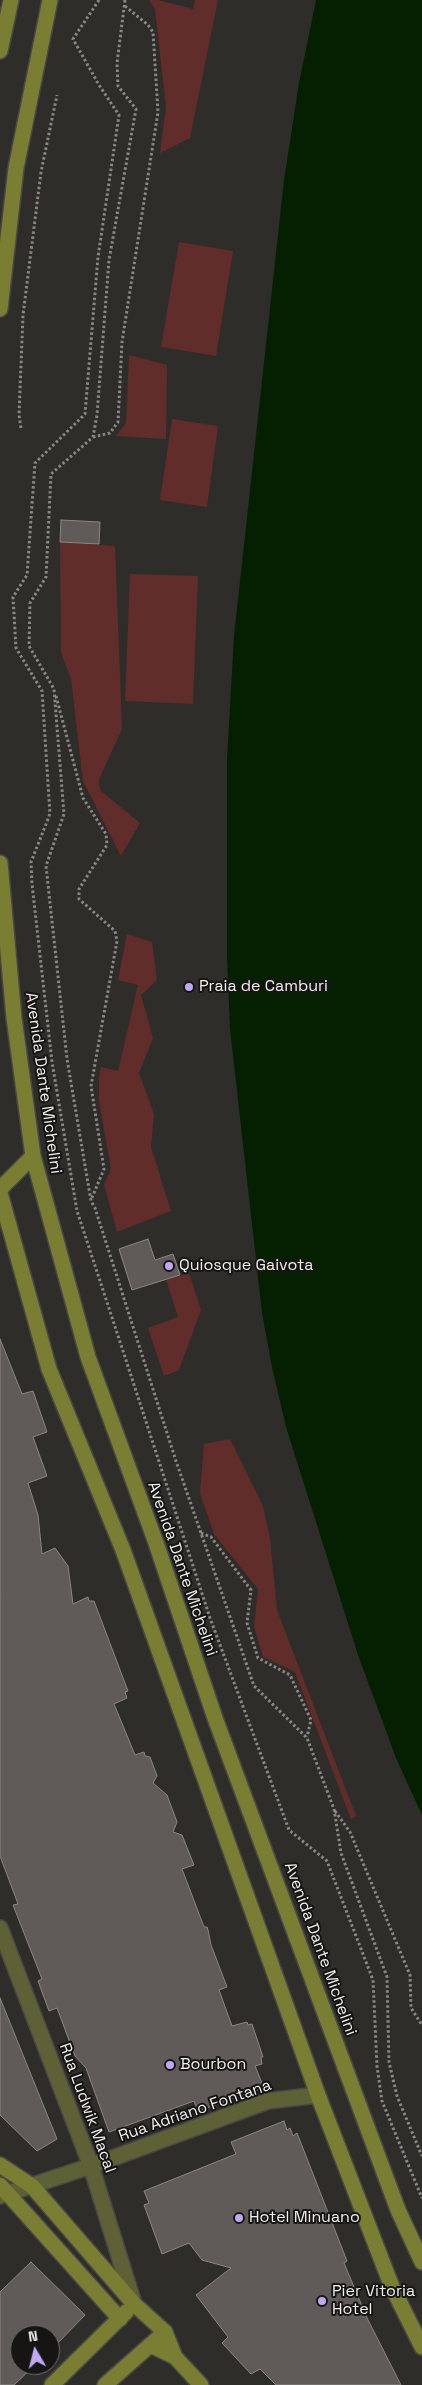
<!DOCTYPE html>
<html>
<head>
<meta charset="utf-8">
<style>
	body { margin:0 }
	#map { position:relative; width:422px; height:2385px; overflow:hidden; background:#2f2d29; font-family:"Space Grotesk",sans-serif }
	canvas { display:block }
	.north { position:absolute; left:10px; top:2325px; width:50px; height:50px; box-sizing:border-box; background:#161513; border:1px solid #6e6d6a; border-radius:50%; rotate:352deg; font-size:14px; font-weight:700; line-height:20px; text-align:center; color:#f1f0ed }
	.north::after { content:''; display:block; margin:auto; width:18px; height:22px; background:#c1a8f3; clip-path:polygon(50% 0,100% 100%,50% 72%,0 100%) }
</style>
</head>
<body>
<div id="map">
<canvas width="422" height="2385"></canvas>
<div class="north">N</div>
</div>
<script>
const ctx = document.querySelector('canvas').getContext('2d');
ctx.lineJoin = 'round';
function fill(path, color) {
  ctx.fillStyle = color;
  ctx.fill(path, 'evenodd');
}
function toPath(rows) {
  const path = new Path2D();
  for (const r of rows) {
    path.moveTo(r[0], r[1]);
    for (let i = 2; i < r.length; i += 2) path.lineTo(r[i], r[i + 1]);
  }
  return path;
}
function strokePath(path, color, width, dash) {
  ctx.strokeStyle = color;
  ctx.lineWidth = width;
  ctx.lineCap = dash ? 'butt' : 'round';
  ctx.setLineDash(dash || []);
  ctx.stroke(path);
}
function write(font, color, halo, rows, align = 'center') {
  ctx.font = font + ' "Space Grotesk",sans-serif';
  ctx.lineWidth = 4;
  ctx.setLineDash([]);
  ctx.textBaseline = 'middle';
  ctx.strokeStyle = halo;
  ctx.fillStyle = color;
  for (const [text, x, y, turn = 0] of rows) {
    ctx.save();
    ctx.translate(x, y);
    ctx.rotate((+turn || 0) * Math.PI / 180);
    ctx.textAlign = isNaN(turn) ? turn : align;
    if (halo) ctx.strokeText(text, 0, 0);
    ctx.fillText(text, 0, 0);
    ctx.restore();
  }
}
fill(toPath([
	[149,0,158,0,193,9,195,0,218,0,190,138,160,153,166,107,155,9],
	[179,242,233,251,216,356,161,347],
	[129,355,167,365,166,439,116,436,126,423],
	[172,419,218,426,207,507,160,500],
	[60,542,115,546,122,729,99,779,100,790,140,823,121,856,83,781,71,679,61,653],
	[130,574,198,576,193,704,125,701],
	[127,934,152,942,157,980,141,995,153,1038,139,1073,154,1114,151,1147,171,1211,117,1232,104,1184,111,1169,99,1101,99,1077,101,1067,118,1071,138,985,118,980],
	[189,1273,201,1310,179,1370,164,1376,148,1328,178,1317,166,1280],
	[230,1439,263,1506,270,1538,277,1610,356,1816,351,1819,295,1672,263,1657,254,1626,258,1589,214,1534,200,1493,204,1444]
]), '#602d2a');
fill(toPath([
	[316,0,422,0,422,1815,396,1758,358,1655,286,1427,272,1367,262,1313,230,1029,227,958,227,759,234,636,284,180,299,83]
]), '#042001');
const building = toPath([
	[61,520,100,522,99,544,60,542,61,520],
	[148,1239,155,1260,173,1254,180,1275,132,1290,119,1249,148,1239],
	[0,1339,22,1394,33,1391,47,1432,33,1437,47,1476,28,1483,38,1515,42,1554,55,1548,68,1566,73,1604,88,1597,89,1601,94,1601,128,1691,125,1692,127,1698,114,1704,135,1755,144,1752,145,1756,150,1757,157,1776,153,1783,167,1795,177,1822,173,1832,182,1835,194,1865,182,1869,204,1927,207,1927,208,1930,211,1945,227,1987,219,1990,232,2026,247,2022,248,2025,252,2024,263,2057,261,2057,262,2064,255,2066,264,2088,198,2111,194,2101,109,2132,86,2068,75,2056,57,2008,49,2011,38,1981,42,1979,13,1905,18,1904,0,1856,0,1339],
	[0,1998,57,2139,37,2151,0,2115,0,1998],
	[284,2121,287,2130,290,2128,293,2136,297,2133,347,2261,344,2263,367,2318,401,2385,276,2385,260,2369,251,2374,222,2343,228,2337,196,2295,231,2268,202,2260,189,2243,162,2254,144,2205,149,2203,144,2191,236,2154,231,2142,284,2121],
	[31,2262,85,2315,50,2351,50,2335,20,2335,20,2365,35,2365,14,2385,0,2385,0,2292,31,2262]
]);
fill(building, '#605b58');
strokePath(building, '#8c8784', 1);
const street = toPath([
	[0,1928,91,2166,134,2304],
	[0,2196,91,2166,268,2101,318,2095]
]);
const secondary = toPath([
	[0,51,11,0],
	[0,309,16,168,50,0],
	[0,863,14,1018,33,1156,88,1357,156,1543,215,1718,398,2210,422,2262],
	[0,1189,33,1156],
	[0,1193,49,1369,123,1550,318,2095,392,2287,422,2347],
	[0,2165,32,2186,134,2304,165,2332,175,2357],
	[0,2185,120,2319],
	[150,2345,175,2357,201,2385],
	[52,2385,126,2312],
	[105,2385,165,2332]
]);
strokePath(street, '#4a4844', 18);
strokePath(secondary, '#4a4844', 18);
strokePath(toPath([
	[99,0,73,39,99,85,119,115,98,257,85,414,35,463,27,575,13,597,16,648,42,691,50,814,31,862,32,884,52,1062,77,1211,123,1351,210,1618,289,1830,327,1861,373,1980,377,2066,382,2101,422,2198],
	[125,0,117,63,118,86,136,109,109,260,97,415,93,437,51,474,46,577,30,603,29,646,54,689,64,814,46,866,67,1059,91,1201,95,1208,176,1461,254,1686,307,1738,334,1809,341,1853,387,1977,389,2062,397,2096,422,2156],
	[21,428,19,415,23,315,41,172,57,95],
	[93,437,110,433,118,422,122,342,158,112,153,32,148,25,125,6],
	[56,696,83,798,106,834,107,845,79,889,79,899,115,931,117,941,91,1086,104,1169,91,1200],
	[201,1533,211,1537,251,1590,247,1623,258,1658,290,1675,311,1720,307,1737],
	[335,1811,350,1832,410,1975,411,2008,422,2025]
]), '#898884', 3, [2.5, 2.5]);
strokePath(street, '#5e6135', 15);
strokePath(secondary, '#797e33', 15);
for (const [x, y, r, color] of [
	[189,987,5,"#c1a8f3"],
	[169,1266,5,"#c1a8f3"],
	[170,2065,5,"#c1a8f3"],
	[239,2218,5,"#c1a8f3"],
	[322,2301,5,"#c1a8f3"]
]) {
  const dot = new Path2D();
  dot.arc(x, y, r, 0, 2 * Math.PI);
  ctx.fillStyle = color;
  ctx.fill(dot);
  strokePath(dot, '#161513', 2);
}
write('16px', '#f1f0ed', '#161513', [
	["Praia de Camburi",199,987],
	["Quiosque Gaivota",179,1266],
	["Bourbon",180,2065],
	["Hotel Minuano",249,2218],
	["Pier Vitoria",332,2292],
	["Hotel",332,2310]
], 'left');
write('16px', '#f1f0ed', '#161513', [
	["Avenida Dante Michelini",43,1083,82],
	["Avenida Dante Michelini",182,1569,71],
	["Avenida Dante Michelini",320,1949,70],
	["Rua Ludwik Macal",87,2108,70],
	["Rua Adriano Fontana",195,2111,-19]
]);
</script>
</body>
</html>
